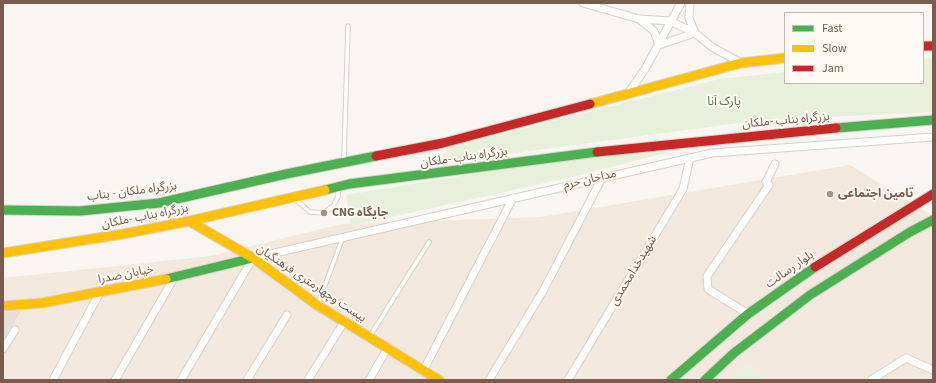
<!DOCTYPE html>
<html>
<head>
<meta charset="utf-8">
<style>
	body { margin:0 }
	#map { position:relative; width:936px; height:383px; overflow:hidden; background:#f9f5f0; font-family:"Source Sans 3",sans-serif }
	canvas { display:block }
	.frame { position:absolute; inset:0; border:4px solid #7a5c4d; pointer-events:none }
	.legend { position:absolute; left:784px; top:12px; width:140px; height:72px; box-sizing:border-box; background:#fffaf3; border:1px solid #cabbb1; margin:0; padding:5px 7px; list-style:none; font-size:12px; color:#7a5c4d }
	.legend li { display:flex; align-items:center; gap:8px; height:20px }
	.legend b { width:20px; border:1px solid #cabbb1 }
</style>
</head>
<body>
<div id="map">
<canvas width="936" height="383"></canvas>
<div class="frame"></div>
<ul class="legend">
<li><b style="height:5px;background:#4caf50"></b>Fast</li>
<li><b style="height:5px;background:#ffc107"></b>Slow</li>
<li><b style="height:5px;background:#c62828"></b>Jam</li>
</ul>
</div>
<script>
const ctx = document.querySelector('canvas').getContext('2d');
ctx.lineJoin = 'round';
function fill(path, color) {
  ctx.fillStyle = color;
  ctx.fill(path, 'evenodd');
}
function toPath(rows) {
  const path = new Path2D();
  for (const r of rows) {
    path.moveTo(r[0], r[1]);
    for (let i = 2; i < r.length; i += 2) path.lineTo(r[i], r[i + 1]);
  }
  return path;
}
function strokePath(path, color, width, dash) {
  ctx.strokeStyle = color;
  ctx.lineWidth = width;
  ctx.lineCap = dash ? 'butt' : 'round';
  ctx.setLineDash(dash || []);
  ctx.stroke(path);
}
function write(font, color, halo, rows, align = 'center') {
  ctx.font = font + ' "Source Sans 3","Noto Sans Arabic",sans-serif';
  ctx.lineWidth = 4;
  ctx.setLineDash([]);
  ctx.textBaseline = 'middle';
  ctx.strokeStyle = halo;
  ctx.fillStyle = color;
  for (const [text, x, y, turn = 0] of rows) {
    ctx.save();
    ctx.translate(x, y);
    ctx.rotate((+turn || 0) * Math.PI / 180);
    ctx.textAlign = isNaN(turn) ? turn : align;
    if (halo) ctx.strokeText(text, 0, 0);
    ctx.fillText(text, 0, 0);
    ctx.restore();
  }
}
fill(toPath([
	[850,165,933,216,933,380,3,380,3,278,211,256,342,224,541,217]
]), '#f2e8de');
fill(toPath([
	[933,58,933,112,760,120,485,157,457,159,441,156,451,147,719,79,785,72,785,83,923,83,923,59],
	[700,144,576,176,351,226,346,195,496,170],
	[748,362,766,380,730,380]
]), '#e7f0db');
fill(toPath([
	[21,311,6,335,3,340,3,312]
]), '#e6ded7');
const lane = toPath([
	[344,159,348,26],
	[296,200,310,212,324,213,333,206,338,197,338,190],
	[318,304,343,237],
	[370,336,429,242]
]);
const street = toPath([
	[583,3,639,19,670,21,695,33],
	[690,3,689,18,695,33,712,47,741,63],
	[639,19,654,31,659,45],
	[659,45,695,33],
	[629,92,645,69,681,3],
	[748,314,708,289,707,276,769,185,766,182,775,164],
	[3,349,15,330],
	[423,371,513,198],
	[53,380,100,292],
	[115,380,174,278],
	[181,380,253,258,712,153,933,137],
	[247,380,287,315],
	[308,380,344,322],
	[369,380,387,349],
	[489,380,543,291,602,178],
	[568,380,683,189,690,158],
	[871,380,906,358,933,370]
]);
const fast = toPath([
	[836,128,933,120],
	[325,190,349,184,597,152],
	[3,210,80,211,159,203,286,174,376,156],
	[166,279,253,258],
	[671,380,748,314,815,267],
	[705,380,734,353,810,295,910,232,933,220]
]);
const slow = toPath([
	[590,104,741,63,785,58],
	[189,221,253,258,317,305,439,380],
	[3,253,123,234,189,221,325,190],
	[3,306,42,303,166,279]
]);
const jam = toPath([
	[923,46,933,46],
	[597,152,836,128],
	[376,156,443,143,590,104],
	[815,267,933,194]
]);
strokePath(lane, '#d7d1cb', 5.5);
strokePath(street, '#d7d1cb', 9);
strokePath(fast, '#d9d2cb', 11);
strokePath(slow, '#d9d2cb', 11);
strokePath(jam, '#d9d2cb', 11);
strokePath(lane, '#fefefd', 3.5);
strokePath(street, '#fefefd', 7);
strokePath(fast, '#4caf50', 9);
strokePath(slow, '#ffc107', 9);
strokePath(jam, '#c62828', 9);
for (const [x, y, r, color] of [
	[830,194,4,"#a69286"],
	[324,213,4,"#a69286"]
]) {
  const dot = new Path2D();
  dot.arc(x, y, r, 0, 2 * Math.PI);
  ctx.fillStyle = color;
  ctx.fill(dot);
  strokePath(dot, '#fffaf3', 1.5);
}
write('12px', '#537a41', '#fffaf3', [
	["پارک آنا",724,102]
]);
write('12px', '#7a5c4d', '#fffaf3', [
	["بزرگراه بناب -ملکان",786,121,-5],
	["بزرگراه بناب -ملکان",464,158,-8],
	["مداحان حرم",590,180,-13],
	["بزرگراه ملکان - بناب",132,192,-7],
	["بزرگراه بناب -ملکان",145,217,-11],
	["بلوار رسالت",790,270,-35],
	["شهیدخدامحمدی",634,271,-59],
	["خیابان صدرا",126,275,-11],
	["بیست وچهارمتری فرهنگیان",311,284,34]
]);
write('bold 12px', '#7a5c4d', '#fffaf3', [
	["تامین اجتماعی",838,194],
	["CNG جایگاه",332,213]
], 'left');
</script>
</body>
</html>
